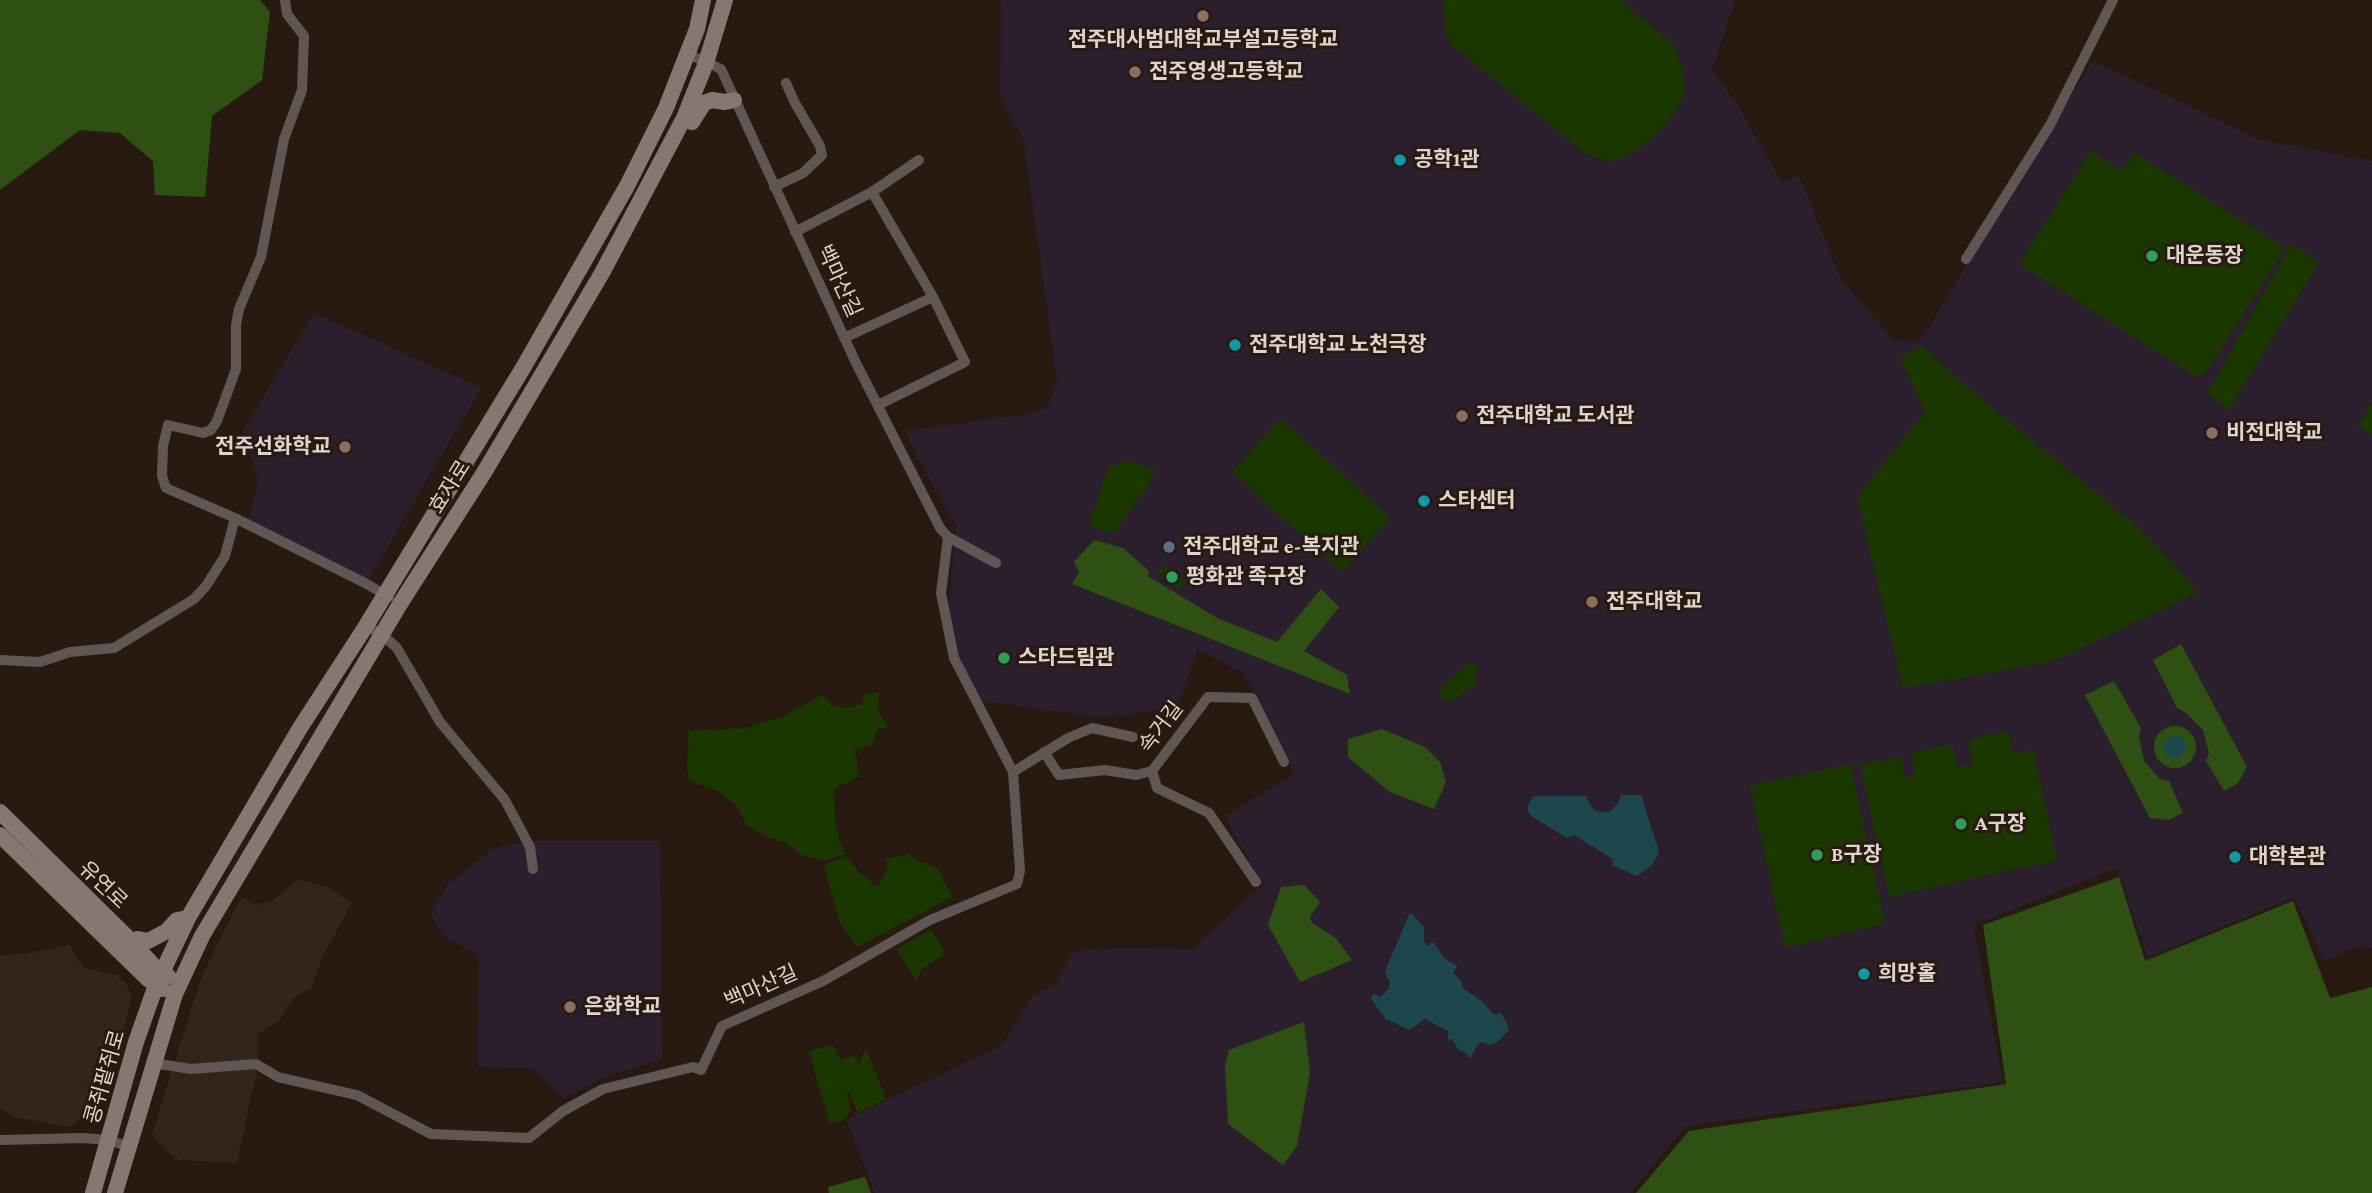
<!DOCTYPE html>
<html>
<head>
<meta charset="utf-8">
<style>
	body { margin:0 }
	canvas { display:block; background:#281a10 }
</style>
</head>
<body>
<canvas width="2372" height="1193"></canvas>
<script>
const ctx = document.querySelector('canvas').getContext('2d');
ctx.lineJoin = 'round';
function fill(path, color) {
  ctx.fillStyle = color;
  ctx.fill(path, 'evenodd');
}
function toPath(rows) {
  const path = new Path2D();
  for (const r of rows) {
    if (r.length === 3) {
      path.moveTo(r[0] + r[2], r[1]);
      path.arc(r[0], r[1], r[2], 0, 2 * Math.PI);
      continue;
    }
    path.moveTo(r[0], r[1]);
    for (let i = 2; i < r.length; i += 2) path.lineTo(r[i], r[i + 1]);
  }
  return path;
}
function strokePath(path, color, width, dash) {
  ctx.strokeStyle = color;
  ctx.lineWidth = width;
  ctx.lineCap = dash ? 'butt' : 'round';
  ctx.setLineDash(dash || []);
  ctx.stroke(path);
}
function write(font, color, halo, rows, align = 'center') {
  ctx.font = font + ' "Crimson Pro","Noto Sans KR",serif';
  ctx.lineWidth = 6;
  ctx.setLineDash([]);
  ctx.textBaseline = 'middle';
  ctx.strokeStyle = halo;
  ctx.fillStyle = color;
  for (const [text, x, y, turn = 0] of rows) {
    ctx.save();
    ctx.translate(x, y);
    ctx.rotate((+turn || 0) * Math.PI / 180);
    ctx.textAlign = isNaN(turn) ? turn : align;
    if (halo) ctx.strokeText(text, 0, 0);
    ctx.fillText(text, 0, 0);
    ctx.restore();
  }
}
fill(toPath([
	[298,879,327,887,352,903,322,957,312,987,294,998,278,1022,258,1033,258,1064,237,1163,179,1160,169,1153,152,1135,199,984,218,942,242,897,254,905,274,900],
	[69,945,84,968,116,975,127,984,132,997,109,1080,73,1126,64,1126,13,1117,0,1109,0,956,29,953]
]), '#33251a');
fill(toPath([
	[1001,0,1735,0,1712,70,1737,104,1782,183,1799,175,1840,278,1894,341,1919,343,2093,61,2260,140,2372,161,2372,948,2355,946,2324,961,2294,897,2148,957,2117,868,1973,925,2003,1082,1686,1126,1630,1193,875,1193,846,1120,1001,1046,1033,996,1057,983,1073,951,1122,948,1192,949,1263,885,1225,816,1295,774,1244,673,1197,649,1177,709,1099,717,983,701,959,660,949,609,956,526,904,431,1030,414,1048,407,1057,381,1024,142,1000,97],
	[314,313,481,388,368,580,249,520,258,481,251,452,236,443],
	[528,841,660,841,662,1060,608,1075,563,1098,534,1068,478,1067,479,955,444,936,431,914,446,886,493,849]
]), '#2c1f2d');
fill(toPath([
	[1443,0,1621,0,1674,45,1683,71,1685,85,1684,95,1676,111,1655,136,1640,148,1618,160,1607,161,1597,158,1582,151,1453,46,1446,35],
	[2091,151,2122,171,2135,153,2285,248,2206,373,2195,376,2019,264],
	[2291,244,2319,262,2229,410,2207,394],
	[1923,346,1954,376,2139,528,2199,592,2054,661,1903,688,1857,497,1925,412,1900,358],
	[2372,401,2372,434,2358,427],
	[1281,419,1391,517,1342,572,1232,472],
	[1130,461,1155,470,1148,487,1113,533,1089,526,1108,467],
	[1164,564,1186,581,1180,590,1157,573],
	[1469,663,1477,665,1475,683,1454,700,1442,699,1440,690,1444,684],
	[875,692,879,693,877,705,879,713,888,727,878,729,872,744,857,749,854,752,857,756,857,768,860,776,834,789,835,820,839,839,845,854,828,860,820,860,800,854,786,843,770,838,746,825,738,807,718,791,689,780,687,769,689,731,746,728,782,717,820,696,824,696,831,706,851,708,865,702,861,696],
	[2008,731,2013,754,2033,750,2057,860,1889,897,1860,765,1901,756,1905,778,1915,776,1911,753,1952,744,1957,767,1973,764,1968,740],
	[1850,764,1885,923,1785,948,1750,786],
	[908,854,917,861,933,866,939,871,952,897,857,947,839,921,824,865,847,856,858,871,878,887,888,867,886,859],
	[931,930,944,950,943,955,921,970,916,982,897,949],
	[830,1045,834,1046,840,1061,854,1055,859,1064,866,1048,886,1099,858,1113,849,1091,847,1097,851,1110,844,1120,830,1124,809,1052]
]), '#1a3700');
fill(toPath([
	[0,0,260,0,270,12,262,80,212,116,205,197,155,195,153,161,120,133,80,130,0,190],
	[1094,540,1123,548,1149,571,1148,576,1217,618,1277,642,1321,589,1339,607,1304,651,1347,675,1350,694,1072,584,1079,572,1074,562],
	[2181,644,2247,767,2238,783,2224,791,2206,761,2209,753,2203,730,2186,713,2177,708,2153,660],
	[2114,681,2141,728,2139,737,2144,761,2160,779,2169,781,2183,813,2169,820,2150,818,2085,695],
	[2175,747,21],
	[1382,729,1425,747,1440,762,1446,782,1434,809,1390,792,1348,757,1348,739],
	[2119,877,2145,961,2293,901,2330,998,2372,987,2372,1193,1636,1193,1689,1131,2006,1084,1983,925],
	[1304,885,1320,902,1310,917,1312,923,1336,938,1352,960,1300,982,1268,925,1281,887],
	[1304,1022,1310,1072,1297,1146,1283,1165,1228,1124,1225,1065,1229,1050],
	[865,1177,871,1193,829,1193,828,1187]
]), '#2e5012');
fill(toPath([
	[2175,747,11],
	[1621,795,1641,795,1659,852,1652,865,1637,876,1612,865,1613,859,1574,835,1567,838,1531,816,1528,811,1528,805,1534,796,1586,796,1592,808,1597,811,1609,812,1619,803],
	[1410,912,1424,927,1424,942,1429,946,1433,942,1445,959,1457,966,1453,973,1461,981,1464,989,1483,1002,1494,1015,1501,1013,1506,1022,1509,1030,1496,1043,1490,1045,1481,1042,1477,1045,1471,1058,1463,1051,1458,1050,1454,1041,1448,1039,1448,1031,1425,1019,1410,1030,1386,1019,1371,999,1373,994,1380,997,1388,990,1390,983,1385,972]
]), '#1c484d');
strokePath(toPath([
	[285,0,287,14,304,36,302,90,284,139,261,257,239,309,236,325,236,369,217,421,211,430,203,433,168,425,163,446,162,476,166,488,235,518,365,583,389,597],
	[688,54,721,69,855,361,940,528,948,537,996,563],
	[774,187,803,173,822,155,820,146,795,103,786,83],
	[795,232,872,192],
	[1966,259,2050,125,2113,0],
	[844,338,933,297],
	[878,405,965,362,933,297,872,192,919,160],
	[366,626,383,635,397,648,440,722,505,800,530,847,533,869],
	[0,660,40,662,70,652,114,648,194,599,206,586,225,556,235,518],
	[1044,752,1059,775,1105,770,1136,775,1152,771,1208,697,1252,698,1284,762],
	[1152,771,1157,788,1209,813,1256,882],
	[1013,772,1068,738,1092,728,1133,737],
	[153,1063,191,1069,256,1064,278,1077,357,1095,431,1134,529,1138,563,1111,603,1089,693,1067,701,1070,722,1026,823,981,930,920,1017,884,1020,871,1013,772,954,658,941,593,948,537],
	[0,1140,83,1138,109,1140,129,1147]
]), '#605654', 10);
strokePath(toPath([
	[689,121,692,122,704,103,712,100,725,102,734,100],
	[0,812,131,941,161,974,168,976],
	[0,835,148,979,163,989],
	[131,941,138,939,148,941,167,931,177,920,188,918],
	[93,1193,136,1042,156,985,188,918,300,728,366,626,523,368,627,186,666,108,697,29,703,0],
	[115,1193,175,994,202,936,400,604,485,471,602,273,684,118,706,63,725,0]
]), '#867773', 16);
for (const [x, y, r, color] of [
	[1203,16,7,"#8d6e63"],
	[1135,72,7,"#8d6e63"],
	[1400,160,7,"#0f9aa8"],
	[2152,256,7,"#2e9e5b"],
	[1235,345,7,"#0f9aa8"],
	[1462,416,7,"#8d6e63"],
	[2212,433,7,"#8d6e63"],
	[345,447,7,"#8d6e63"],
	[1424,501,7,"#0f9aa8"],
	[1169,547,7,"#5c6f8a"],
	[1172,577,7,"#2e9e5b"],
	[1592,602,7,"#8d6e63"],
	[1004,658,7,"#2e9e5b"],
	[1961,824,7,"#2e9e5b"],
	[1817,855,7,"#2e9e5b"],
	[2235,857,7,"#0f9aa8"],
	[1864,974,7,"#0f9aa8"],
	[570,1007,7,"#8d6e63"]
]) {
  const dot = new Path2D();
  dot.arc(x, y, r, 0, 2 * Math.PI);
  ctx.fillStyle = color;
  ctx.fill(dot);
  strokePath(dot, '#281a10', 2.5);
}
write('bold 21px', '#ded4ce', '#281a10', [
	["전주대사범대학교부설고등학교",1203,40,"center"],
	["전주영생고등학교",1149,72],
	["공학1관",1414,160],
	["대운동장",2166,256],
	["전주대학교 노천극장",1249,345],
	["전주대학교 도서관",1476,416],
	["비전대학교",2226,433],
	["전주선화학교",331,447,"right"],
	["스타센터",1438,501],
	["전주대학교 e-복지관",1183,547],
	["평화관 족구장",1186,577],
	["전주대학교",1606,602],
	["스타드림관",1018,658],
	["A구장",1975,824],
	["B구장",1831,855],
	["대학본관",2249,857],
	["희망홀",1878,974],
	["은화학교",584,1007]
], 'left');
write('21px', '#ded4ce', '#281a10', [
	["백마산길",839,281,65],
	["효자로",450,487,-58],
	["속거길",1161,727,-53],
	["유연로",103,885,44],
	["백마산길",761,987,-24],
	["콩쥐팥쥐로",105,1077,-74]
]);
</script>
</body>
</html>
